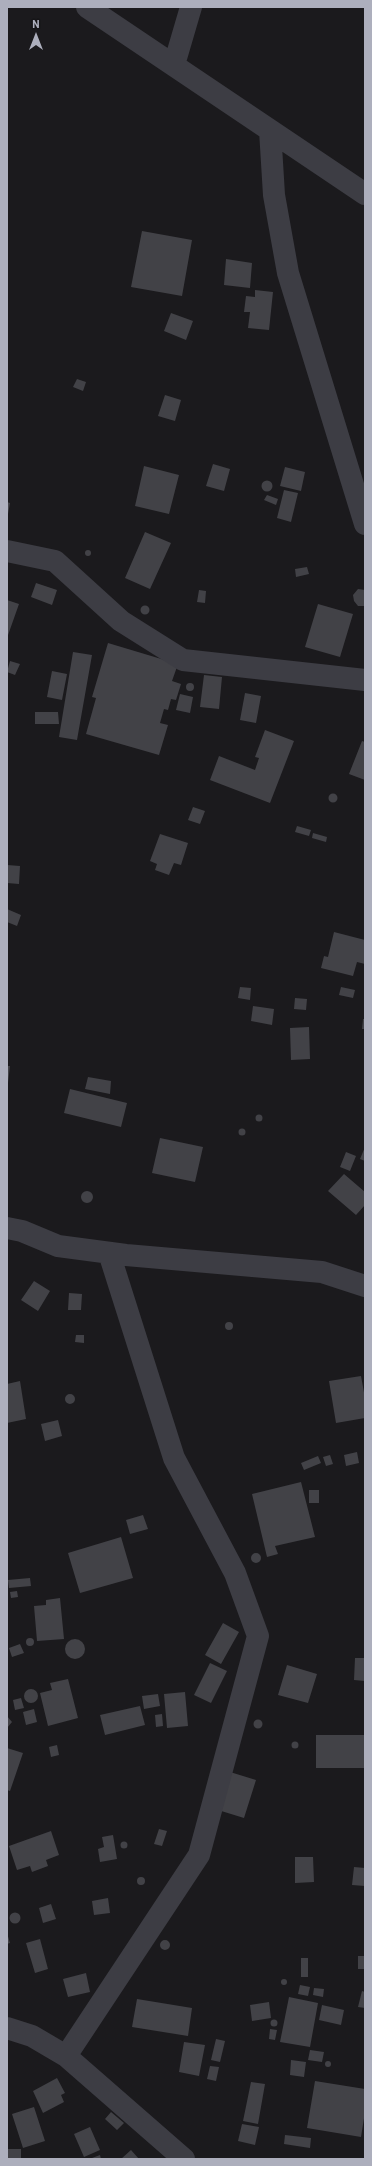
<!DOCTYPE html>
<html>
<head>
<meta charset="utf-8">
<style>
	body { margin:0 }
	#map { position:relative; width:372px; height:2166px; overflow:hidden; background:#1b1a1d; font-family:Barlow,sans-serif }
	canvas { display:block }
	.frame { position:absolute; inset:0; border:8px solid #adafbd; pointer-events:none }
	.north { position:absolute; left:16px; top:16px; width:40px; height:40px; -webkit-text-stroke:3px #161518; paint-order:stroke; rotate:0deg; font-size:11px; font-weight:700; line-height:16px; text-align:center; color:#adafbd }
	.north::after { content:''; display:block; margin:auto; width:14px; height:18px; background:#adafbd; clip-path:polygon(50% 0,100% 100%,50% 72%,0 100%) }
</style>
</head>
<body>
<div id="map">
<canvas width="372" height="2166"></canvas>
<div class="frame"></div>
<div class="north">N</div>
</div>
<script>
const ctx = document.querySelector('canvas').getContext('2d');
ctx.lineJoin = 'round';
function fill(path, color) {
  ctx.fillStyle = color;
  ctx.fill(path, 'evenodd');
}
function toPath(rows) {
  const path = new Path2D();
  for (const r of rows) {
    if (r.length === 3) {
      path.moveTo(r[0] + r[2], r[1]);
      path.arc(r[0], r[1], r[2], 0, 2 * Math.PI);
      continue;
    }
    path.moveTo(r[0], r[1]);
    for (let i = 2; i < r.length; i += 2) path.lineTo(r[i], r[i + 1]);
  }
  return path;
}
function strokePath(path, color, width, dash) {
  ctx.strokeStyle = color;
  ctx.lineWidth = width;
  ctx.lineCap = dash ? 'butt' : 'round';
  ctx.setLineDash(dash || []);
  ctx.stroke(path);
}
fill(toPath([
	[142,231,192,240,182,296,131,287],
	[226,259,252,263,250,288,224,285],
	[255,290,273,292,269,330,248,328,250,312,244,312,246,296,255,297],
	[171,313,193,321,186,340,164,331],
	[77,379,86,382,83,391,73,387],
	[165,395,181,400,175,421,158,416],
	[213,464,230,469,224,491,206,486],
	[144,466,179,475,169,514,135,506],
	[285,467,305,472,301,491,280,486],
	[267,486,5.5],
	[284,490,298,493,291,522,277,518],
	[267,495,278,499,276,505,264,500],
	[7,502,10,503,8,514,7,514],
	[145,532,171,543,150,589,125,578],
	[88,553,3],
	[307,567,309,574,296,577,295,569],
	[36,583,57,590,52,605,31,597],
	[358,589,365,590,365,606,358,606,354,601,353,595],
	[199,590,206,591,205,603,197,602],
	[7,600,19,604,7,638],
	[318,604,353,614,340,657,305,647],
	[145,610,4.5],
	[108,643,178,664,172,681,181,684,176,700,171,699,168,710,164,709,160,723,168,725,159,755,86,734,96,698,92,697],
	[73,652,92,655,77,740,59,737],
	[10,661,20,664,15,675,7,672],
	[52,671,67,674,62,700,47,697],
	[204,675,222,677,219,709,200,707],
	[190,687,4],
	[245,693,261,696,256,723,240,720],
	[180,694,193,697,190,713,176,710],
	[35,712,58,712,59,724,35,724],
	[265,730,294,741,270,803,210,780,219,756,255,770,259,758,255,757],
	[362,741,365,742,365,780,349,774],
	[333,798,4.5],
	[193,807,205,811,200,824,188,820],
	[297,826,311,830,309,836,295,832],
	[313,833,327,837,326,842,312,838],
	[160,834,188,843,181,865,174,863,169,875,155,870,157,864,150,861],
	[7,865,20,866,19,884,7,883],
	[7,909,21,915,17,926,7,922],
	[334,932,365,940,365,964,357,962,353,976,321,968,324,956,328,957],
	[240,987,251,988,250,1000,238,998],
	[341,987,355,990,353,998,339,995],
	[295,998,307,999,306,1010,294,1009],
	[253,1006,274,1009,272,1025,251,1021],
	[363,1019,365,1019,365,1029,362,1029],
	[309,1027,310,1059,291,1060,290,1028],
	[7,1066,10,1066,8,1083,7,1083],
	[88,1077,111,1081,110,1094,85,1089],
	[70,1089,127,1103,121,1127,64,1113],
	[259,1118,3.5],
	[242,1132,3.5],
	[160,1138,203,1147,195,1182,152,1173],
	[365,1147,365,1161,360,1159],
	[346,1152,356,1156,350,1171,340,1167],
	[344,1174,365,1192,365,1205,356,1215,328,1191],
	[87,1197,6],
	[34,1281,50,1291,38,1311,21,1300],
	[69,1293,82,1294,81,1310,68,1310],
	[229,1326,4],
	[76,1335,84,1335,84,1343,75,1342],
	[361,1376,365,1398,365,1418,336,1423,329,1381],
	[20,1381,26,1419,7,1423,7,1384],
	[70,1399,5],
	[58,1420,62,1436,45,1441,41,1424],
	[357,1452,359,1463,346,1466,344,1455],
	[330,1455,333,1464,326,1466,323,1457],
	[318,1456,321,1463,304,1470,301,1463],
	[301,1482,315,1537,275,1546,278,1554,267,1557,252,1494],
	[309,1490,319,1490,319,1503,309,1503],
	[143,1515,148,1529,130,1534,126,1520],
	[121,1537,133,1578,80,1593,68,1553],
	[256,1558,5],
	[30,1578,31,1586,9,1588,8,1580],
	[17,1591,18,1597,11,1598,10,1592],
	[60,1598,64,1639,37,1641,34,1606,46,1605,46,1600],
	[223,1623,239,1632,221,1664,205,1655],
	[30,1642,4],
	[75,1649,10],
	[20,1644,24,1653,12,1657,9,1648],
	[355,1658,365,1658,365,1681,354,1680],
	[210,1663,227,1671,211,1703,194,1695],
	[287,1665,317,1674,308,1703,278,1695],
	[68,1679,78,1718,48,1726,40,1693,52,1690,50,1683],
	[31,1696,7],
	[185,1692,188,1726,167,1728,164,1694],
	[158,1694,160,1706,144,1709,142,1696],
	[21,1698,24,1708,15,1710,13,1700],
	[140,1706,145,1725,105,1735,100,1715],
	[34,1709,37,1722,26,1725,23,1712],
	[162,1714,163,1726,156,1727,155,1715],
	[7,1716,12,1722,7,1728],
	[258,1724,4.5],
	[316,1735,365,1735,365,1768,316,1768],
	[295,1745,3.5],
	[57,1745,59,1755,51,1757,49,1747],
	[7,1748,23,1753,10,1791,7,1790],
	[230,1772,256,1780,244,1818,218,1810],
	[159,1829,167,1831,162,1846,154,1844],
	[51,1831,59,1855,46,1860,48,1866,32,1872,30,1866,17,1870,9,1846],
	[113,1835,117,1859,100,1862,98,1849,104,1847,102,1837],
	[124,1845,3.5],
	[295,1857,313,1857,314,1882,295,1883],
	[354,1867,365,1868,365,1886,352,1885],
	[141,1881,4],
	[108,1898,110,1913,94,1915,92,1901],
	[51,1904,56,1919,43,1923,39,1908],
	[15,1918,5.5],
	[7,1933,10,1943,7,1944],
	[40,1939,48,1969,35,1973,26,1943],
	[165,1945,5],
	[358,1956,365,1956,365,1969,358,1969],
	[301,1958,308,1958,308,1977,301,1977],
	[86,1973,90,1992,68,1997,63,1979],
	[284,1982,3],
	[300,1985,310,1987,308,1996,298,1994],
	[314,1988,324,1989,323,1997,313,1995],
	[362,1991,365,1992,365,2008,358,2007],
	[289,1997,318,2003,310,2047,280,2042],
	[137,1999,192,2008,188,2036,132,2027],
	[269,2002,271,2018,252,2021,250,2005],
	[322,2005,344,2010,341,2025,319,2020],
	[274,2023,3.5],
	[270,2029,277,2030,275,2040,269,2039],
	[216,2039,225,2041,220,2062,211,2060],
	[184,2042,205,2045,199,2076,179,2072],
	[310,2050,324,2052,322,2062,308,2060],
	[291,2060,306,2062,304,2077,290,2075],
	[328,2064,3],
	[210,2066,219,2067,216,2081,207,2079],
	[57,2078,65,2093,61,2095,64,2102,43,2113,33,2091],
	[315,2081,365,2089,365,2112,361,2137,307,2128],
	[251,2082,265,2084,258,2124,243,2121],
	[34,2107,45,2141,23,2148,12,2114],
	[111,2112,124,2123,117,2130,105,2119],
	[242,2124,259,2127,255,2145,238,2141],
	[90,2127,100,2150,84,2157,74,2134],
	[285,2135,311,2138,310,2148,284,2144],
	[7,2149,21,2149,21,2159,7,2159],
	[131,2150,139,2159,121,2159],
	[100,2155,101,2159,92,2159,92,2158]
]), '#424247');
strokePath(toPath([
	[87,7,365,194],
	[174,65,191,7],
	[270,130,274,195,288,273,365,524],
	[7,551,55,561,121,621,183,660,365,680],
	[7,1228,22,1231,58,1246,126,1255,322,1272,365,1286],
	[7,2028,32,2036,66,2056,184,2159],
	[66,2056,199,1855,258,1636,235,1573,174,1458,109,1253]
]), '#3d3d44', 22);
</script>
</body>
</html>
